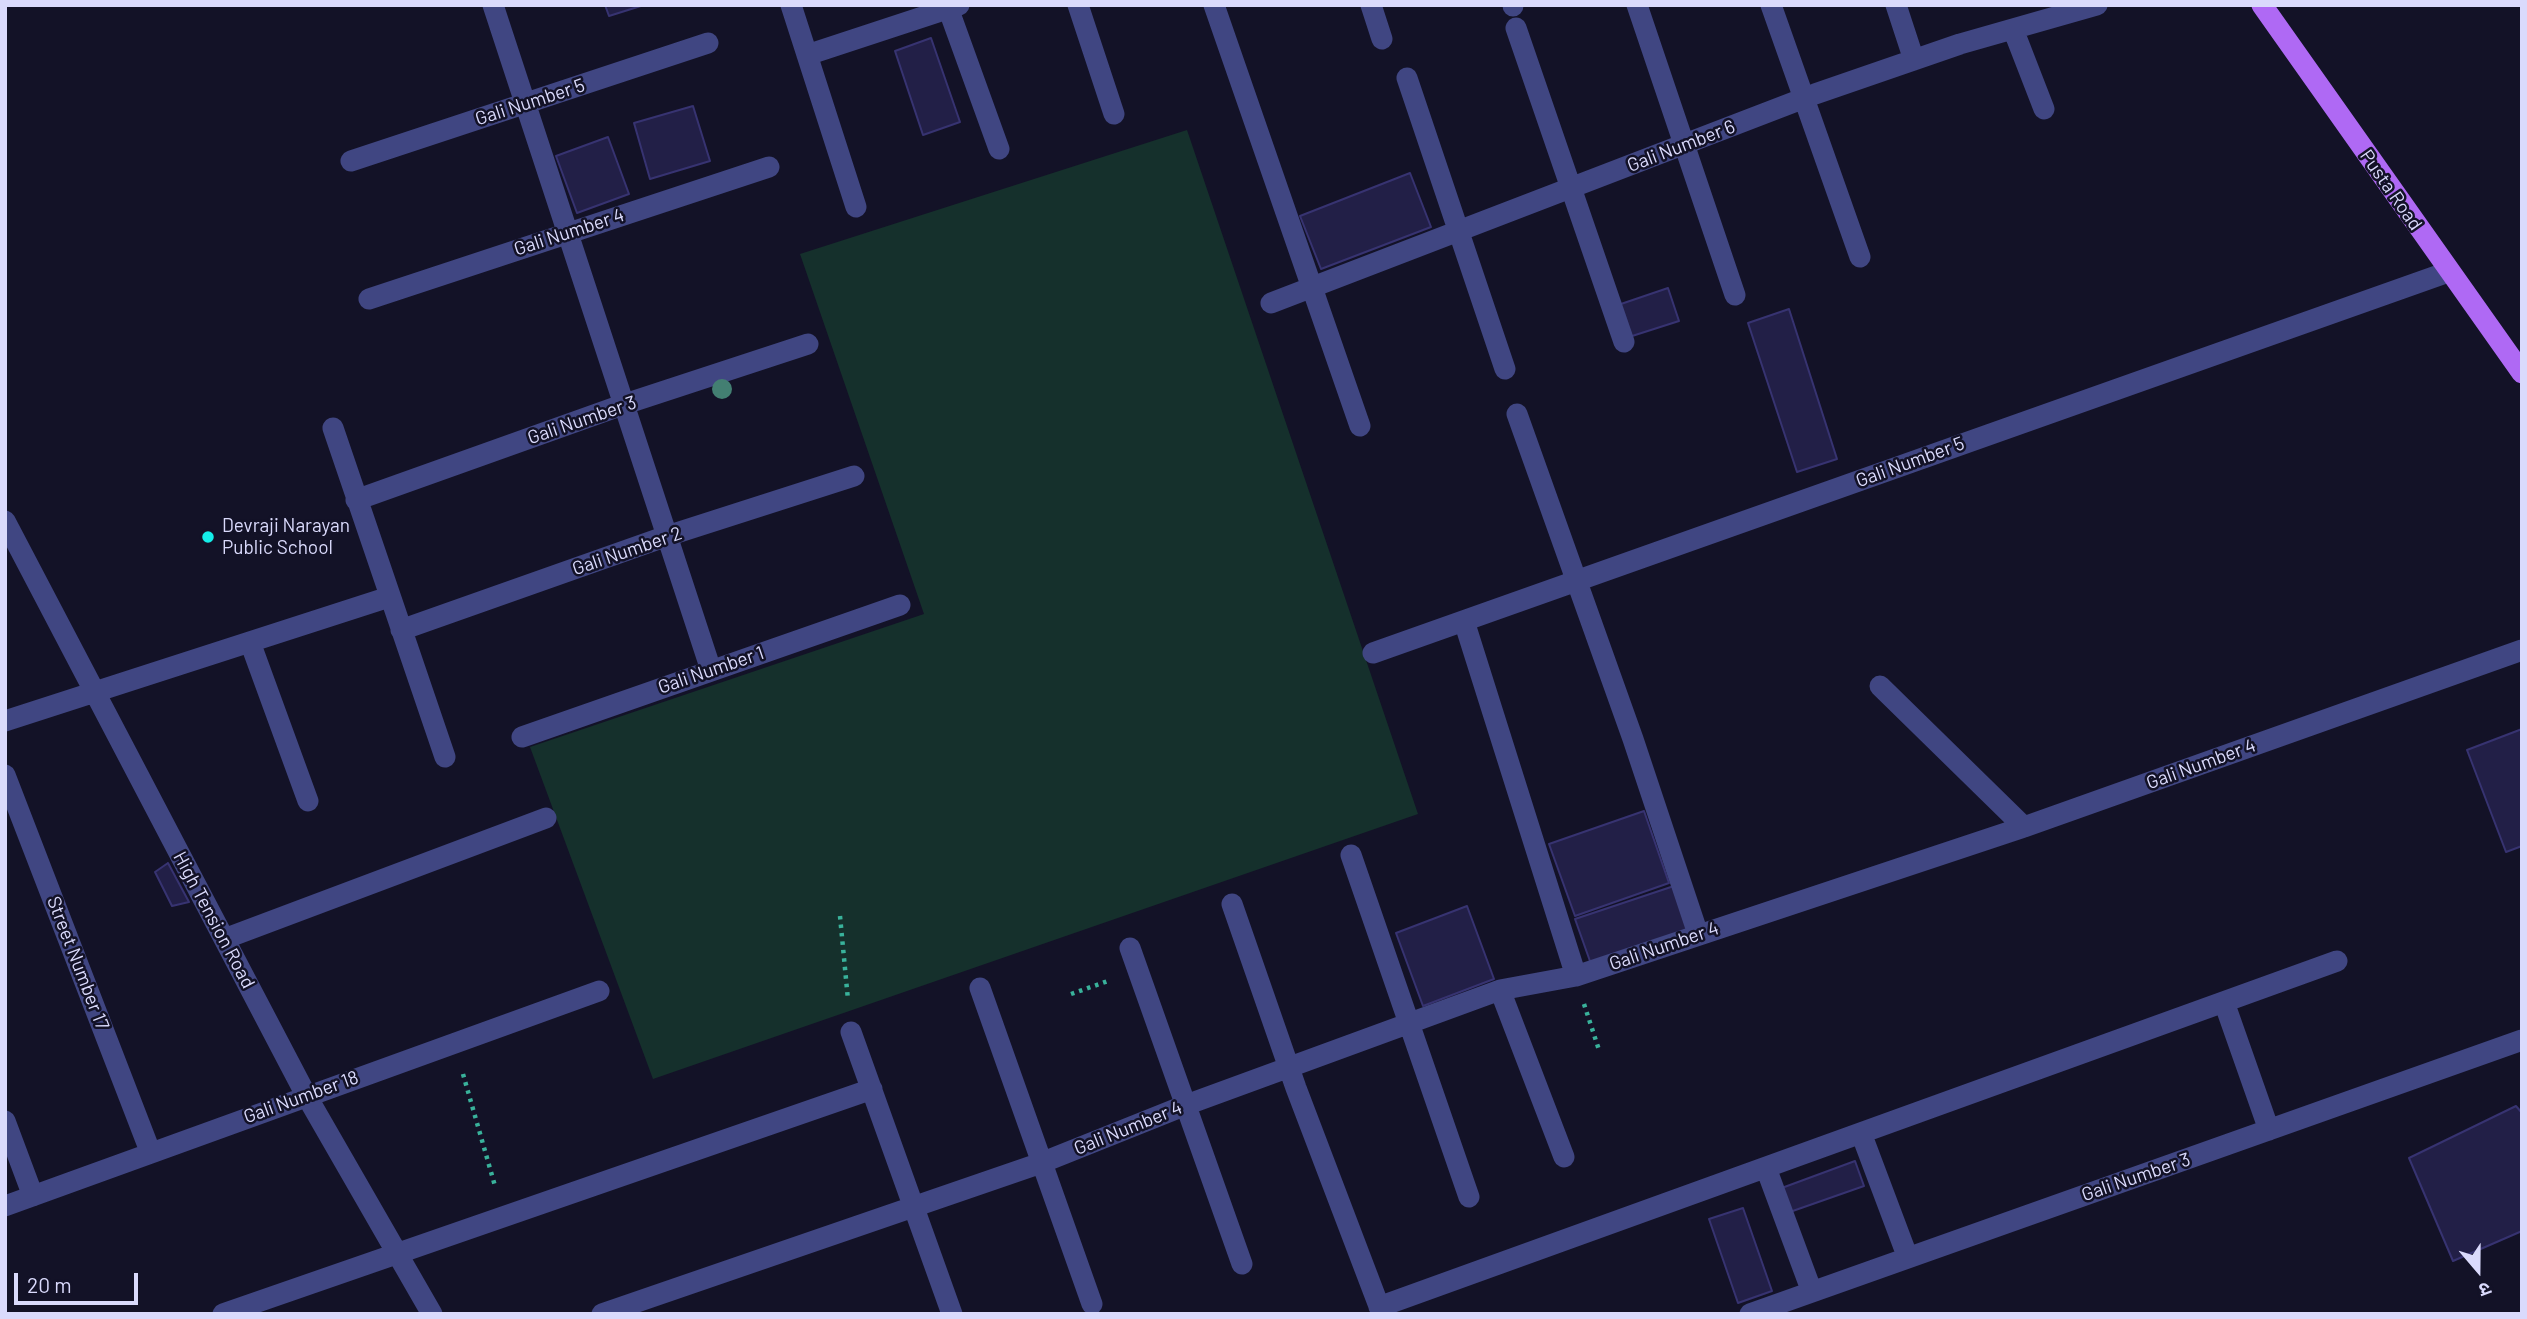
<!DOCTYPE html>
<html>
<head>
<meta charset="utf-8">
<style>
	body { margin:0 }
	#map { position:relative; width:2527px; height:1319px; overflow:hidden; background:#131227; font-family:Barlow,"Noto Sans Devanagari",sans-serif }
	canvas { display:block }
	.frame { position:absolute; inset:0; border:7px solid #dadafc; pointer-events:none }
	.north { position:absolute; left:2443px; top:1235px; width:70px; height:70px; -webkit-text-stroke:5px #131227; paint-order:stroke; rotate:160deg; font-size:19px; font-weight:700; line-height:28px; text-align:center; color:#dadafc }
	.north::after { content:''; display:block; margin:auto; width:24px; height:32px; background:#dadafc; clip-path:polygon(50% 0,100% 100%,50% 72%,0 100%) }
	.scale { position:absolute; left:14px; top:1273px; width:124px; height:32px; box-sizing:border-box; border:4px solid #dadafc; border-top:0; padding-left:9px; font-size:21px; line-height:24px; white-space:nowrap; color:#dadafc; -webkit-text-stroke:5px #131227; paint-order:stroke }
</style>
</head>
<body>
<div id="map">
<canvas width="2527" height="1319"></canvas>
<div class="frame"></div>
<div class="north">उ</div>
<div class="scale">20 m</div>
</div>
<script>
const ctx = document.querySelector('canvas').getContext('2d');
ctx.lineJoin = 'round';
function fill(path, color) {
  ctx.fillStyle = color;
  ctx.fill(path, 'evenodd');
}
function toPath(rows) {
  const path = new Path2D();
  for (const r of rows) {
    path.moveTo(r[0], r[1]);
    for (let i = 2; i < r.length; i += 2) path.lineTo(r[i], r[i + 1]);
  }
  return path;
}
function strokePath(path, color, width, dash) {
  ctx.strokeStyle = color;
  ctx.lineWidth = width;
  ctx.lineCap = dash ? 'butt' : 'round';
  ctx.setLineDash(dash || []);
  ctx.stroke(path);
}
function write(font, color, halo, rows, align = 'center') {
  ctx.font = font + ' Barlow,sans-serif';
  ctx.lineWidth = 5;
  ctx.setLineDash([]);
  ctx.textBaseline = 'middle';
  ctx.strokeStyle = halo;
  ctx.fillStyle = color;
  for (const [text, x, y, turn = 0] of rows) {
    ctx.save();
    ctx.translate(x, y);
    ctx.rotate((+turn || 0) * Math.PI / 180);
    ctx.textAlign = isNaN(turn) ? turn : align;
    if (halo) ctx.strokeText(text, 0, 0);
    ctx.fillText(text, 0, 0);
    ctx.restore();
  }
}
fill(toPath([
	[1187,130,1418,814,653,1079,530,747,924,614,800,254]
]), '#15302c');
const building = toPath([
	[605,5,644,5,609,16,605,5],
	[931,38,960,122,923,135,895,51,931,38],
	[693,106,710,161,650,179,634,123,693,106],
	[608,137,629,194,577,213,556,156,608,137],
	[1410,173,1431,227,1321,269,1300,216,1410,173],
	[1668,288,1679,321,1629,337,1618,305,1668,288],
	[1789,309,1837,459,1797,472,1748,323,1789,309],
	[2522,729,2522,846,2506,852,2467,750,2522,729],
	[1644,811,1669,883,1575,916,1549,844,1644,811],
	[168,863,189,902,172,906,155,872,168,863],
	[1677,885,1692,930,1591,964,1575,919,1677,885],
	[1467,906,1494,979,1423,1006,1396,933,1467,906],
	[2516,1106,2522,1113,2522,1231,2453,1261,2409,1158,2516,1106],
	[1855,1161,1864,1186,1787,1213,1779,1189,1855,1161],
	[1743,1208,1772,1291,1738,1303,1709,1219,1743,1208]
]);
fill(building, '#221f47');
strokePath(building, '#373371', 2);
strokePath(toPath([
	[840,916,848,1000],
	[1071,994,1108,981],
	[1584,1004,1599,1050],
	[463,1074,495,1186]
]), '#39b29b', 4.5, [3.5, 5]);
strokePath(toPath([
	[493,5,711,670],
	[791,5,856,207],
	[947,5,999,149],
	[1078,5,1114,114],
	[1214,5,1360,426],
	[1371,5,1382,39],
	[1513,5,1513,6],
	[1637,5,1735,295],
	[1771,5,1860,257],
	[1896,5,1914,60],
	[1516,28,1624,342],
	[2013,29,2044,109],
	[807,55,959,5],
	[1407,78,1505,369],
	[351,161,708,43],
	[369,299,769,167],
	[1271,303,1815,94,1960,44,2097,5],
	[1517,414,1633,739,1698,934],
	[333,428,445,757],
	[356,500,625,404,808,344],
	[5,521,306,1095,432,1314],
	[1464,621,1576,976],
	[401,630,667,536,854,476],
	[250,642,308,801],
	[1373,653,2448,272],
	[1880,686,2024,827],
	[5,721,389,597],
	[522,737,900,605],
	[5,775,150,1151],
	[1351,855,1469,1197],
	[1232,904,1296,1088,1382,1314],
	[224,939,546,818],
	[1130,948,1242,1264],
	[980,988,1092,1304],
	[1500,990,1564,1157],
	[2224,1002,2269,1130],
	[851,1032,952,1314],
	[5,1121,33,1196],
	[1861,1133,1908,1258],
	[1766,1168,1812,1292],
	[5,1206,599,991],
	[1379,1307,2337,961],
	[223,1314,872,1089],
	[602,1314,1041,1163,1186,1105,1500,990,1576,976,2024,827,2522,650],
	[1750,1314,2522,1040]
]), '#404682', 21);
strokePath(toPath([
	[2262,5,2522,373]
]), '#af69f4', 21);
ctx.fillStyle = '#437f72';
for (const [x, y] of [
	[722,389]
]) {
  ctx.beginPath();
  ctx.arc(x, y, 10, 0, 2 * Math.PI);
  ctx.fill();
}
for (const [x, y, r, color] of [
	[208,537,7,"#14eee9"]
]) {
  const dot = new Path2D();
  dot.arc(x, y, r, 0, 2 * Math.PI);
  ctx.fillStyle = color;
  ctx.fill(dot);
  strokePath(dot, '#131227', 2.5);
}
write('19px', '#dadafc', '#131227', [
	["Gali Number 5",530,102,-18],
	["Gali Number 6",1681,146,-21],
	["Pusta Road",2391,190,55],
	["Gali Number 4",569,232,-18],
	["Gali Number 3",582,420,-19],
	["Gali Number 5",1910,462,-20],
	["Gali Number 2",627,551,-19],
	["Gali Number 1",711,670,-19],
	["Gali Number 4",2201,764,-20],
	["High Tension Road",214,920,62],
	["Gali Number 4",1664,946,-19],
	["Street Number 17",78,963,69],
	["Gali Number 18",301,1097,-20],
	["Gali Number 4",1128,1128,-22],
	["Gali Number 3",2136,1177,-19]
]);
write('19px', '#dadafc', '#131227', [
	["Devraji Narayan",222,526],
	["Public School",222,548]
], 'left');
</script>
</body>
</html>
